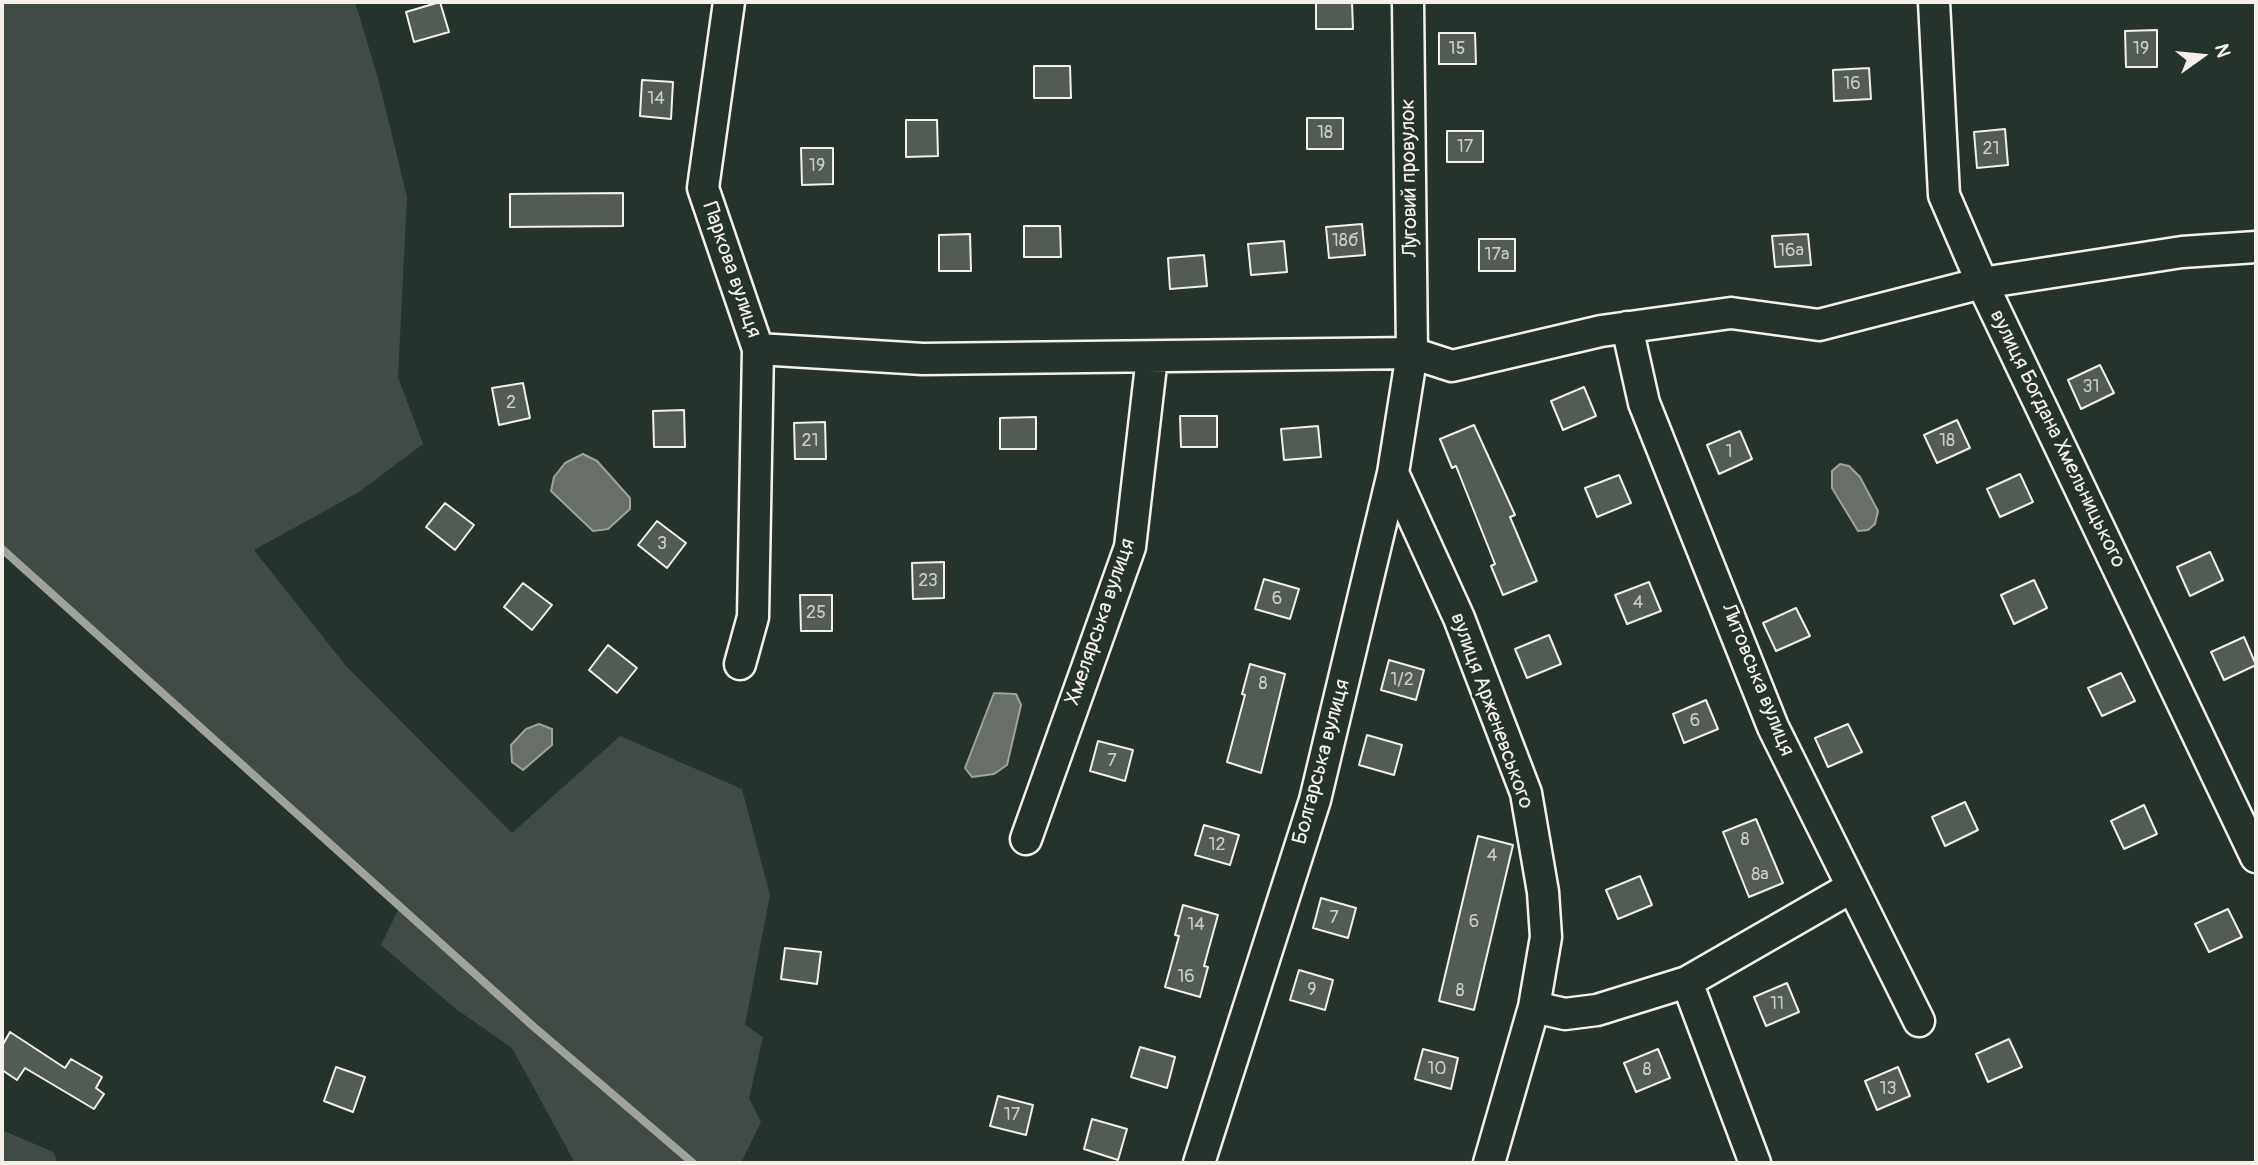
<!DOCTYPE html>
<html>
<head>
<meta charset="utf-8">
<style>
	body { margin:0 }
	#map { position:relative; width:2258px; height:1165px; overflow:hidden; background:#26332d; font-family:Pangolin,sans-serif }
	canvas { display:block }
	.frame { position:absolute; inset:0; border:4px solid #f4f1e8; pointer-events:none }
	.north { position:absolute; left:2167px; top:21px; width:70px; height:70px; -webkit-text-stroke:5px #26332d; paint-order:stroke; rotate:75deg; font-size:19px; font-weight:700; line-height:28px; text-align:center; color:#f4f1e8 }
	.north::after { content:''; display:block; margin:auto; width:24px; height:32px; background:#f4f1e8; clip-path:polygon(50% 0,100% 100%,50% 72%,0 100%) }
</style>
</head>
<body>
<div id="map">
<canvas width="2258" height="1165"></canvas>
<div class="frame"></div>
<div class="north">N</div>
</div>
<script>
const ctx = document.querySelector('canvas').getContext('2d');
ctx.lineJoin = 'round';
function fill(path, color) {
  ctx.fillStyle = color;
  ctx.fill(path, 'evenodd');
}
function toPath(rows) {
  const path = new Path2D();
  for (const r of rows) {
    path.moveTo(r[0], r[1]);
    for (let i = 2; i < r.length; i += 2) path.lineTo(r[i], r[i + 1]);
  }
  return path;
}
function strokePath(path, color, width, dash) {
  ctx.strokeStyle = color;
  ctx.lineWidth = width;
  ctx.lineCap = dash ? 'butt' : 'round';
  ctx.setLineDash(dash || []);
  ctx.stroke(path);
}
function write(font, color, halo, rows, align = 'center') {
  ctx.font = font + ' Pangolin,sans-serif';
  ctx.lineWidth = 7;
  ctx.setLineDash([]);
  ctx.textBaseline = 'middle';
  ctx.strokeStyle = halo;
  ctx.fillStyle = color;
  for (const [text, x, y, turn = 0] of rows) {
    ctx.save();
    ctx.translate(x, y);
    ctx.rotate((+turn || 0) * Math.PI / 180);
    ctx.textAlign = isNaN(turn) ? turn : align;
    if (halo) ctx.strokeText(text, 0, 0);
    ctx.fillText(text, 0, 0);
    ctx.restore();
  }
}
fill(toPath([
	[2,2,355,2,378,78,407,197,398,377,423,444,359,492,254,550,346,666,512,833,620,736,742,789,770,895,745,1025,763,1037,749,1098,761,1122,741,1163,575,1163,512,1048,456,1009,381,945,400,906,2,549],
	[2,1130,53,1152,58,1163,2,1163]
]), '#414b45');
const water = toPath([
	[583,454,597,461,630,498,630,509,608,529,593,531,551,491,554,477,565,463,583,454],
	[1840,464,1849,466,1860,477,1878,511,1875,524,1868,530,1858,531,1832,488,1832,471,1840,464],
	[994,693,1016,694,1021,705,1007,765,994,774,972,777,965,768,994,693],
	[539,724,552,729,552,745,523,770,512,762,511,745,526,729,539,724]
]);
fill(water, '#676f68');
strokePath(water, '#9fa39b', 2);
strokePath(toPath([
	[2,549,534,1027,693,1163]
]), '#9fa39b', 8);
const building = toPath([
	[440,2,449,32,414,42,406,12,440,2],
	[1316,2,1352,2,1353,29,1316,29,1316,2],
	[2157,30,2157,67,2126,67,2125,31,2157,30],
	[1439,33,1475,33,1476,64,1439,64,1439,33],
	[1034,66,1070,66,1071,98,1034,98,1034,66],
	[1869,68,1871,99,1834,101,1833,70,1869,68],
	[642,80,673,82,671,119,640,116,642,80],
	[1307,118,1343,118,1343,149,1307,149,1307,118],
	[906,120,937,120,938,156,906,157,906,120],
	[2005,129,2008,165,1977,168,1974,132,2005,129],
	[1447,131,1483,131,1483,162,1447,162,1447,131],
	[801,148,833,148,833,184,802,185,801,148],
	[623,193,623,226,510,227,510,194,623,193],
	[1362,224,1365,255,1329,258,1326,227,1362,224],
	[1024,226,1060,226,1061,257,1024,257,1024,226],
	[970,234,971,271,939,271,939,235,970,234],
	[1808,234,1811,265,1775,267,1772,236,1808,234],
	[1479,239,1515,239,1515,271,1479,271,1479,239],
	[1284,241,1287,272,1251,275,1248,244,1284,241],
	[1204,255,1207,286,1170,289,1168,258,1204,255],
	[2100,365,2114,393,2081,409,2068,380,2100,365],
	[523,383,530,418,499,425,492,388,523,383],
	[1584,387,1596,416,1563,430,1551,401,1584,387],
	[684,410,685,447,654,447,653,411,684,410],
	[1180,416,1217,416,1217,447,1181,447,1180,416],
	[1036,417,1036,449,1000,449,1000,418,1036,417],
	[1957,420,1970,448,1937,463,1924,435,1957,420],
	[825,422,826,459,795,459,794,423,825,422],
	[1474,425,1515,515,1510,517,1537,581,1503,595,1491,566,1495,564,1456,466,1452,468,1440,439,1474,425],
	[1318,426,1321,457,1284,460,1281,429,1318,426],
	[1740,431,1752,459,1719,474,1707,445,1740,431],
	[2020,474,2033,502,2000,517,1987,489,2020,474],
	[1619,475,1631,503,1597,517,1585,488,1619,475],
	[445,503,474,525,455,550,426,527,445,503],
	[657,521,686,543,667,568,638,545,657,521],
	[2210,552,2223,580,2190,596,2177,567,2210,552],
	[944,562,944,598,913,599,912,563,944,562],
	[1264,579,1299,589,1290,619,1255,609,1264,579],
	[2034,580,2047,608,2014,624,2001,595,2034,580],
	[1649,582,1661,611,1627,624,1615,595,1649,582],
	[523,583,552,605,532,630,504,607,523,583],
	[800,595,832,595,832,631,801,631,800,595],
	[1796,608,1810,636,1776,651,1763,623,1796,608],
	[1549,635,1561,664,1527,678,1515,649,1549,635],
	[2244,637,2256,665,2224,680,2211,652,2244,637],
	[608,645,637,668,617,693,589,670,608,645],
	[1389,660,1424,670,1416,700,1381,690,1389,660],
	[1250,664,1285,674,1261,773,1227,762,1245,695,1242,694,1250,664],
	[2121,673,2135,701,2102,716,2088,688,2121,673],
	[1706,700,1718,729,1684,743,1673,714,1706,700],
	[1848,724,1862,752,1828,767,1815,738,1848,724],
	[1367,735,1402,745,1394,775,1359,765,1367,735],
	[1098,741,1133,750,1125,781,1090,771,1098,741],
	[1965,802,1978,830,1945,846,1932,817,1965,802],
	[2144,805,2157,834,2124,849,2111,821,2144,805],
	[1756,819,1783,883,1749,897,1723,832,1756,819],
	[1204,825,1239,835,1230,865,1195,855,1204,825],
	[1478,836,1513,845,1474,1010,1439,1001,1478,836],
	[1640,876,1652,905,1618,919,1606,890,1640,876],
	[1321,898,1356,908,1348,938,1313,928,1321,898],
	[1183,905,1218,915,1204,966,1208,967,1200,997,1165,987,1179,936,1175,935,1183,905],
	[2228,909,2242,937,2209,952,2195,924,2228,909],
	[785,948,821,952,817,984,781,979,785,948],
	[1299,970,1333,980,1325,1010,1290,1000,1299,970],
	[1787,983,1799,1012,1766,1026,1754,997,1787,983],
	[10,1032,65,1068,71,1059,102,1077,96,1088,104,1094,94,1109,25,1068,17,1080,2,1070,2,1046,10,1032],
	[2009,1039,2022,1067,1988,1082,1976,1054,2009,1039],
	[1140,1047,1175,1057,1167,1088,1131,1077,1140,1047],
	[1423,1049,1458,1058,1451,1089,1415,1079,1423,1049],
	[1658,1049,1670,1078,1636,1092,1624,1063,1658,1049],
	[336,1067,365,1077,353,1112,324,1101,336,1067],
	[1898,1067,1910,1096,1877,1110,1865,1081,1898,1067],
	[998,1096,1033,1105,1026,1135,990,1126,998,1096],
	[1092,1119,1127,1129,1118,1160,1084,1149,1092,1119]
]);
fill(building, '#525c55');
strokePath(building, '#f4f1e8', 2);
const minor = toPath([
	[729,2,703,188,758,349,753,617,740,664],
	[1934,2,1944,195,1982,283,2256,857],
	[1627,327,1644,403,1773,727,1919,1021],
	[758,349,923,359,1412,353,1452,366,1601,331,1731,313,1819,325,1982,283,2182,252,2256,247],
	[1393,473,1459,618,1526,793,1543,892,1546,937,1534,1007,1489,1163],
	[1026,839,1130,547,1152,357],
	[1687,982,1755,1163],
	[1534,1007,1565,1014,1597,1010,1687,982,1852,887],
	[1199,1163,1315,800,1393,473,1412,353,1408,2]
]);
strokePath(minor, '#f4f1e8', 35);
strokePath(minor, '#26332d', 30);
write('18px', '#ccccc3', null, [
	["15",1457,49],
	["19",2141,49],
	["16",1852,84],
	["14",656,99],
	["18",1325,133],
	["17",1465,147],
	["21",1991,149],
	["19",817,166],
	["18б",1345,241],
	["16а",1791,251],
	["17а",1497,255],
	["31",2091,387],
	["2",511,403],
	["21",810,441],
	["18",1947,441],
	["1",1729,452],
	["3",662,544],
	["23",928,581],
	["6",1277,599],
	["4",1638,603],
	["25",816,613],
	["1/2",1402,680],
	["8",1263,684],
	["6",1695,721],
	["7",1112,761],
	["8",1745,840],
	["12",1217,845],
	["4",1492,856],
	["8а",1760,875],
	["7",1334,918],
	["6",1474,922],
	["14",1196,925],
	["16",1186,977],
	["9",1312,990],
	["8",1460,991],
	["11",1777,1004],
	["10",1437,1069],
	["8",1647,1070],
	["13",1888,1089],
	["17",1012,1115]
]);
write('21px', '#f4f1e8', '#26332d', [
	["Луговий провулок",1410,178,-91],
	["Паркова вулиця",731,270,71],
	["вулиця Богдана Хмельницького",2057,439,64],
	["Хмелярська вулиця",1101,622,-71],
	["Литовська вулиця",1757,680,68],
	["вулиця Арженевського",1491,711,70],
	["Болгарська вулиця",1322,762,-75]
]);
</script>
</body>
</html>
